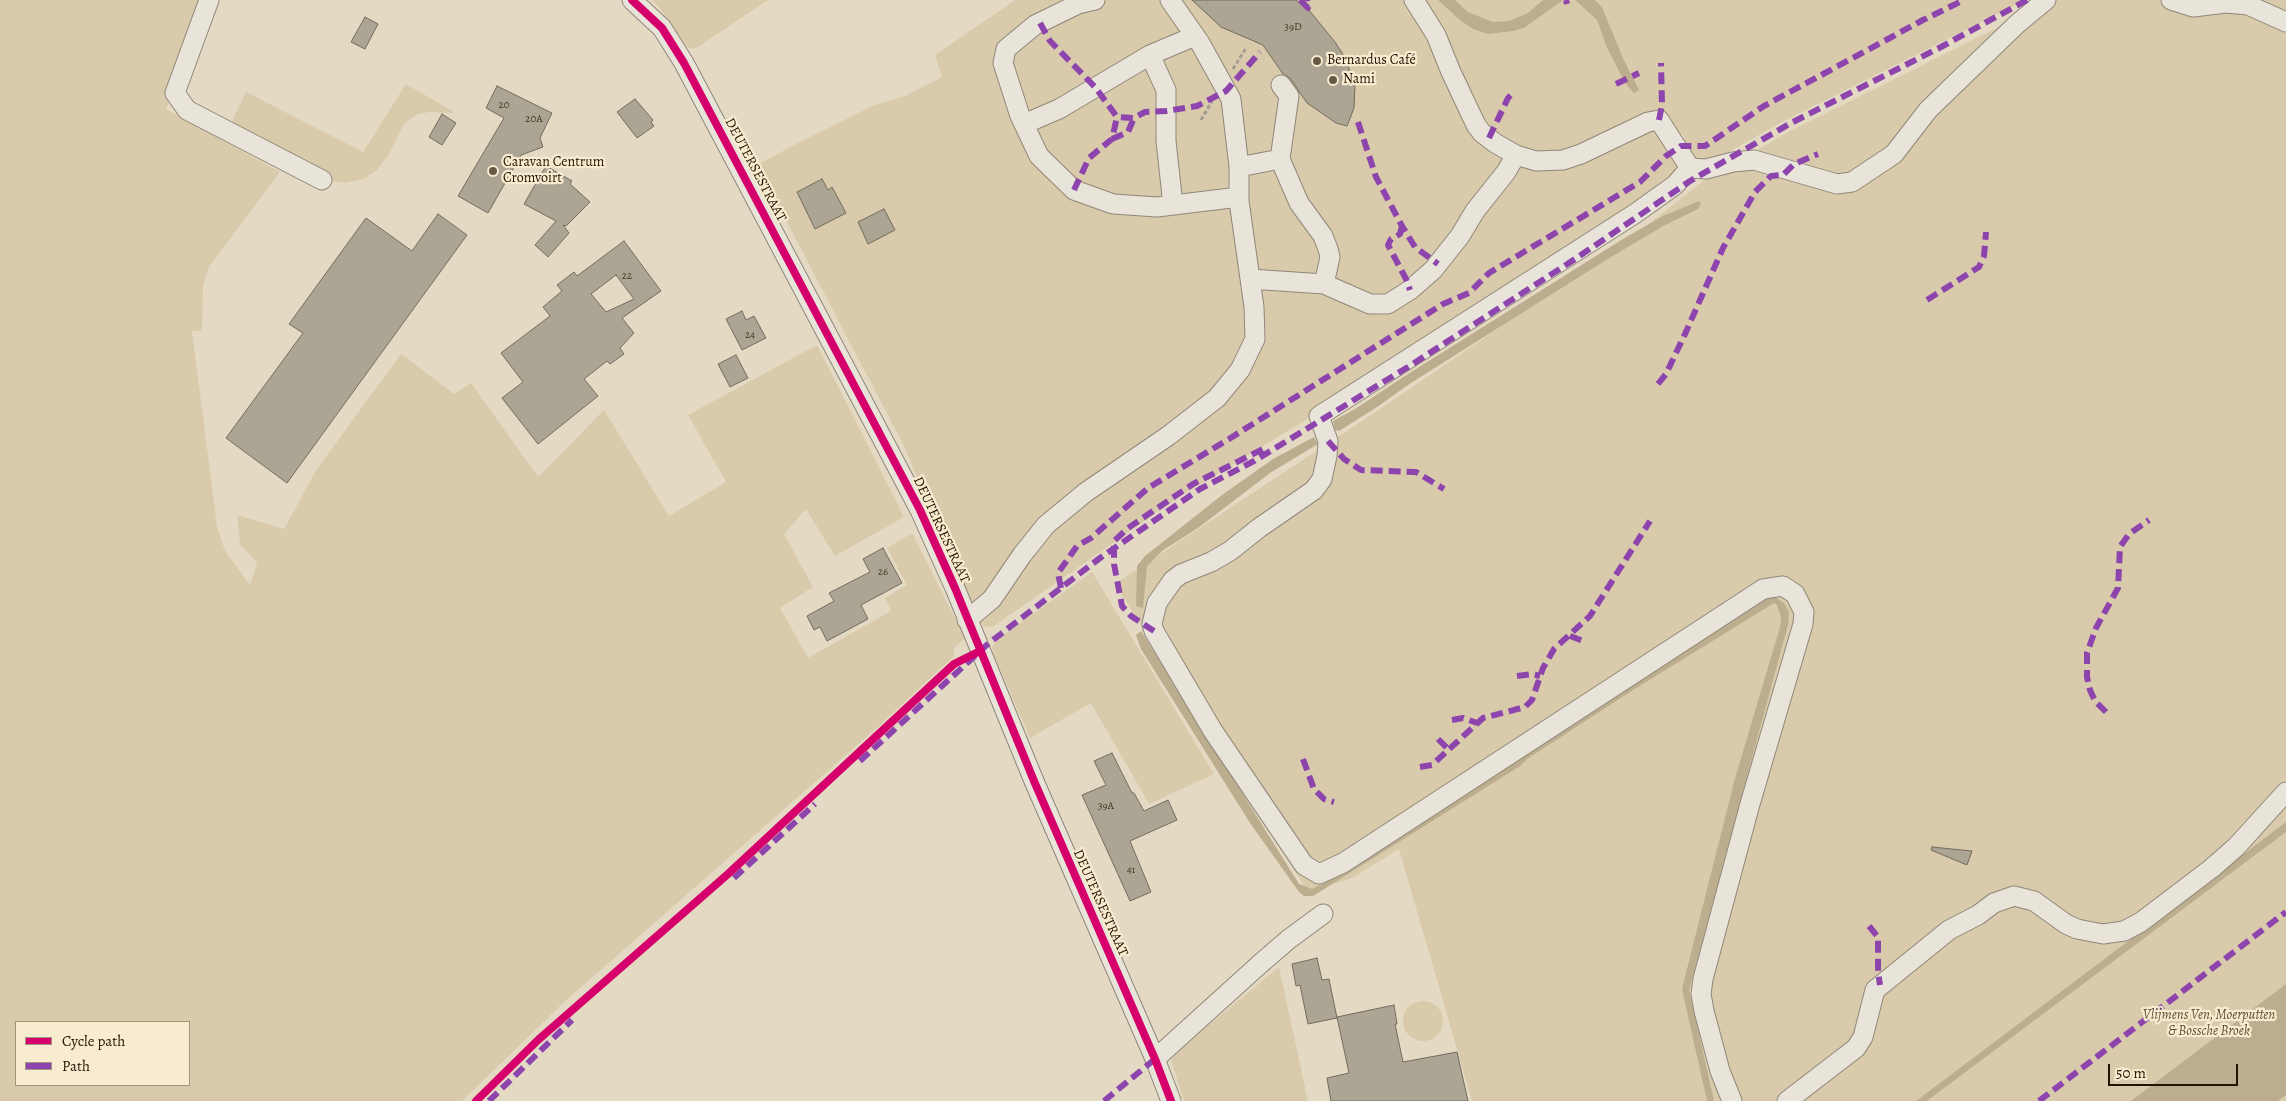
<!DOCTYPE html>
<html>
<head>
<meta charset="utf-8">
<style>
	body { margin:0 }
	#map { position:relative; width:2286px; height:1101px; overflow:hidden; background:#e4dac3; font-family:Alegreya,serif }
	canvas { display:block }
	.legend { position:absolute; left:15px; top:1021px; width:175px; height:65px; box-sizing:border-box; background:#f7ebd0; border:1px solid #a2957d; margin:0; padding:6px 9px; list-style:none; font-size:15px; color:#221300 }
	.legend li { display:flex; align-items:center; gap:10px; height:25px }
	.legend b { width:25px; border:1px solid #a2957d }
	.scale { position:absolute; left:2108px; top:1064px; width:130px; height:22px; box-sizing:border-box; border:2px solid #221300; border-top:0; padding-left:6px; font-size:15px; line-height:18px; white-space:nowrap; color:#221300; -webkit-text-stroke:4px #f7ebd0; paint-order:stroke }
</style>
</head>
<body>
<div id="map">
<canvas width="2286" height="1101"></canvas>
<ul class="legend">
<li><b style="height:6px;background:#d6006c"></b>Cycle path</li>
<li><b style="height:6px;background:#8e44ad"></b>Path</li>
</ul>
<div class="scale">50 m</div>
</div>
<script>
const ctx = document.querySelector('canvas').getContext('2d');
ctx.lineJoin = 'round';
function fill(path, color) {
  ctx.fillStyle = color;
  ctx.fill(path, 'evenodd');
}
function toPath(rows) {
  const path = new Path2D();
  for (const r of rows) {
    if (r.length === 3) {
      path.moveTo(r[0] + r[2], r[1]);
      path.arc(r[0], r[1], r[2], 0, 2 * Math.PI);
      continue;
    }
    path.moveTo(r[0], r[1]);
    for (let i = 2; i < r.length; i += 2) path.lineTo(r[i], r[i + 1]);
  }
  return path;
}
function strokePath(path, color, width, dash) {
  ctx.strokeStyle = color;
  ctx.lineWidth = width;
  ctx.lineCap = dash ? 'butt' : 'round';
  ctx.setLineDash(dash || []);
  ctx.stroke(path);
}
function write(font, color, halo, rows, align = 'center') {
  ctx.font = font + ' Alegreya,serif';
  ctx.lineWidth = 4.5;
  ctx.setLineDash([]);
  ctx.textBaseline = 'middle';
  ctx.strokeStyle = halo;
  ctx.fillStyle = color;
  for (const [text, x, y, turn = 0] of rows) {
    ctx.save();
    ctx.translate(x, y);
    ctx.rotate((+turn || 0) * Math.PI / 180);
    ctx.textAlign = isNaN(turn) ? turn : align;
    if (halo) ctx.strokeText(text, 0, 0);
    ctx.fillText(text, 0, 0);
    ctx.restore();
  }
}
fill(toPath([
	[0,0,206,0,166,109,280,172,209,267,203,285,202,331,192,331,217,526,225,551,250,585,257,563,240,544,237,515,284,529,317,469,401,354,454,394,471,383,538,477,604,410,669,516,726,482,688,415,817,345,904,517,835,556,806,509,784,534,813,587,780,608,808,658,891,611,885,598,907,585,887,548,912,533,965,638,954,648,954,656,880,725,563,1003,462,1101,0,1101],
	[16,1022,189,1022,189,1085,16,1085],
	[652,0,768,0,698,47,693,49,687,47,660,8],
	[1015,0,1438,0,1461,21,1473,29,1488,34,1514,31,1524,28,1557,2,1575,0,1597,20,1607,48,1625,83,1634,78,1623,58,1602,7,1595,0,2025,0,1784,121,1695,171,1692,168,1683,134,1666,139,1681,176,1357,389,1179,497,994,626,985,627,978,620,903,444,757,165,802,141,875,105,905,96,942,77,935,55],
	[1455,0,1543,0,1528,13,1509,21,1493,22,1468,12],
	[2053,0,2286,0,2286,822,1916,1101,1472,1101,1399,849,1352,878,1308,892,1115,584,1380,409,1635,235,1703,181,1790,131],
	[406,84,454,112,452,113,429,112,416,115,404,124,389,154,377,170,364,179,345,183,329,181,229,127,246,92,363,152],
	[1092,572,1214,774,1149,804,1091,703,1030,738,993,653,992,647,998,639],
	[2286,832,2286,1101,1927,1101,2096,974],
	[1279,967,1308,1101,1184,1101,1171,1060,1176,1052],
	[1423,1021,20]
]), '#d8caab');
fill(toPath([
	[1438,0,1455,0,1468,12,1493,22,1509,21,1528,13,1543,0,1563,0,1524,28,1514,31,1488,34,1473,29,1461,21],
	[1575,0,1595,0,1602,7,1623,58,1639,90,1634,93,1625,83,1607,48,1597,20],
	[1699,201,1701,203,1698,209,1665,225,1606,260,1411,383,1377,407,1339,431,1335,430,1333,421,1355,409,1408,374,1623,239,1663,216],
	[1314,437,1318,444,1270,473,1198,528,1162,551,1147,566,1143,608,1136,606,1137,566,1145,556,1222,495,1273,459],
	[1774,596,1785,604,1789,613,1788,625,1689,990,1714,1101,1707,1101,1682,989,1734,782,1780,627,1781,617,1777,605,1774,603,1633,690,1527,759,1520,766,1313,896,1304,896,1299,892,1250,823,1141,649,1136,635,1141,631,1299,884,1312,889,1324,883,1454,797,1763,599],
	[2286,822,2286,832,1927,1101,1916,1101],
	[2286,984,2286,1095,2278,1101,2131,1101]
]), '#bcad8e');
const building = toPath([
	[1192,0,1296,0,1308,9,1335,42,1344,56,1355,84,1354,108,1347,126,1336,123,1307,103,1290,78,1283,74,1263,45,1221,27,1192,0],
	[365,17,378,24,365,49,351,42,365,17],
	[497,86,552,113,540,138,543,147,521,155,488,213,458,196,504,118,486,108,497,86],
	[635,99,653,120,651,122,654,126,637,138,617,112,635,99],
	[442,114,456,123,442,145,429,137,442,114],
	[546,166,572,181,570,184,590,202,566,226,563,225,569,233,548,257,535,245,556,221,524,204,546,166],
	[822,179,828,190,832,187,846,213,815,229,797,192,822,179],
	[884,209,895,230,868,244,858,222,884,209],
	[438,214,467,235,287,483,226,438,303,333,289,324,366,218,412,251,438,214],
	[624,241,661,291,622,318,634,333,620,348,624,354,610,364,607,361,584,379,598,396,538,444,502,398,523,382,501,353,550,316,543,307,562,291,557,285,574,272,577,276,624,241],
	[616,275,634,299,606,312,591,294,616,275],
	[742,311,746,320,754,316,766,338,742,350,726,319,742,311],
	[736,355,748,378,730,387,718,364,736,355],
	[883,548,902,583,861,605,868,619,827,641,820,627,814,630,807,616,834,601,829,593,870,572,863,559,883,548],
	[1112,753,1132,793,1134,793,1144,811,1168,800,1177,820,1130,841,1151,892,1130,901,1082,795,1106,785,1094,761,1112,753],
	[1932,847,1972,851,1967,865,1931,850,1932,847],
	[1317,958,1322,980,1329,979,1337,1018,1308,1024,1300,985,1296,986,1292,964,1317,958],
	[1394,1005,1397,1024,1395,1024,1403,1062,1457,1052,1468,1101,1331,1101,1327,1078,1349,1073,1337,1017,1394,1005]
]);
fill(building, '#aca594');
strokePath(building, '#736c5e', 1);
const minor = toPath([
	[209,0,175,93,187,110,322,180],
	[632,0,662,28,684,63,920,510,955,588,1034,781,1155,1059,1171,1101],
	[1095,0,1078,4,1035,25,1006,49,1003,63,1020,116,1039,156,1074,190,1113,204,1157,207,1239,197],
	[1414,0,1436,35,1451,72,1476,125,1482,133,1495,143,1516,155,1536,161,1563,160,1581,154,1648,122,1659,120,1690,168,1706,169,1733,162,1754,160,1837,184,1852,182,1894,154,1928,110,2017,24,2046,0],
	[2171,0,2193,7,2226,3,2248,5,2286,22],
	[1024,124,1059,109,1150,55],
	[1280,159,1289,96,1281,85],
	[1239,167,1280,159,1299,203,1323,236,1328,249,1330,257,1324,284],
	[1690,168,1675,185,1636,213,1319,416,1328,441,1327,456,1322,479,1314,490,1259,528,1230,551,1211,562,1181,574,1173,580,1157,603,1152,624,1154,631,1213,731,1304,865,1319,874,1343,863,1763,589,1783,586,1795,594,1804,612,1803,624,1750,804,1703,979,1701,994,1704,1011,1720,1071,1732,1101],
	[1173,205,1166,141,1166,90,1150,55,1195,36],
	[1250,279,1324,284,1370,304,1388,304,1410,290,1433,270,1460,236,1475,211,1506,172,1516,155],
	[967,620,992,599,1022,555,1046,525,1086,492,1168,436,1217,398,1240,370,1255,339,1254,307,1239,201,1239,167,1231,99,1200,43,1170,0],
	[1155,1059,1260,964,1289,939,1323,914],
	[1787,1101,1856,1048,1863,1037,1875,990,1949,930,1978,915,1994,903,2014,896,2034,901,2066,924,2077,929,2103,934,2124,931,2141,922,2212,868,2236,847,2286,792]
]);
strokePath(minor, '#8f8778', 21);
strokePath(toPath([
	[1233,69,1246,48],
	[1201,120,1212,101]
]), '#a29c92', 3, [4, 2.5]);
strokePath(minor, '#e9e4d9', 19);
strokePath(toPath([
	[1300,0,1308,8,1307,0],
	[1566,0,1567,4],
	[1040,23,1050,41,1095,87,1117,117,1134,118,1145,112,1166,111,1197,106,1226,91,1260,52],
	[1616,84,1639,73],
	[1659,120,1662,105,1661,63],
	[1358,122,1376,177,1402,226,1415,247,1438,264],
	[1489,138,1508,98,1512,94],
	[1112,139,1128,132,1134,118],
	[1074,190,1089,158,1112,139,1117,117],
	[1402,226,1400,234,1391,239,1388,245,1406,279,1410,290],
	[1927,300,1979,267,1984,256,1986,232],
	[1658,384,1666,374,1685,334,1723,248,1755,192,1771,176,1783,175,1794,164,1818,154],
	[1328,441,1344,459,1361,470,1416,472,1444,489],
	[1061,588,1058,573,1077,546,1091,538,1148,488,1229,439,1443,304,1469,293,1489,273,1640,182,1666,156,1681,146,1705,146,1764,106,1923,20,1964,0],
	[1154,631,1131,616,1122,606,1114,564,1114,541,1128,528,1193,484,1265,448],
	[1570,636,1586,642],
	[1517,676,1532,674,1540,676],
	[2106,712,2095,701,2090,690,2087,677,2087,653,2096,628,2118,588,2120,547,2129,534,2149,520],
	[1452,720,1463,718,1477,723],
	[1438,739,1449,750],
	[1303,759,1314,789,1324,799,1334,802],
	[860,761,989,643,1100,558,1200,489,1254,461,1408,367,1575,259,1690,181,1791,123,1941,47,2027,0],
	[1420,767,1432,765,1483,718,1525,707,1532,700,1543,668,1554,649,1590,616,1650,521],
	[734,878,815,804],
	[1869,926,1878,937,1878,972,1880,985],
	[489,1101,572,1020],
	[1104,1101,1155,1059],
	[2039,1101,2286,912]
]), '#8e44ad', 6, [12, 6]);
strokePath(toPath([
	[632,0,662,28,684,63,920,510,955,588,1034,781,1155,1059,1171,1101],
	[476,1101,538,1040,728,874,954,664,980,651]
]), '#d6006c', 8);
for (const [x, y, r, color] of [
	[1317,61,5,"#665944"],
	[1333,80,5,"#665944"],
	[493,171,5,"#665944"]
]) {
  const dot = new Path2D();
  dot.arc(x, y, r, 0, 2 * Math.PI);
  ctx.fillStyle = color;
  ctx.fill(dot);
  strokePath(dot, '#f7ebd0', 2);
}
write('11px', '#443825', null, [
	["39D",1293,27],
	["20",504,105],
	["20A",534,119],
	["22",627,276],
	["24",750,335],
	["26",883,572],
	["39A",1106,806],
	["41",1131,870]
]);
write('14px', '#221300', '#f7ebd0', [
	["Bernardus Café",1327,61],
	["Nami",1343,80],
	["Caravan Centrum",503,163],
	["Cromvoirt",503,179]
], 'left');
write('14px', '#221300', '#f7ebd0', [
	["DEUTERSESTRAAT",755,170,62],
	["DEUTERSESTRAAT",941,530,65],
	["DEUTERSESTRAAT",1100,903,66]
]);
write('italic 14px', '#5f4e35', '#f7ebd0', [
	["Vlijmens Ven, Moerputten",2209,1016],
	["& Bossche Broek",2209,1032]
]);
</script>
</body>
</html>
